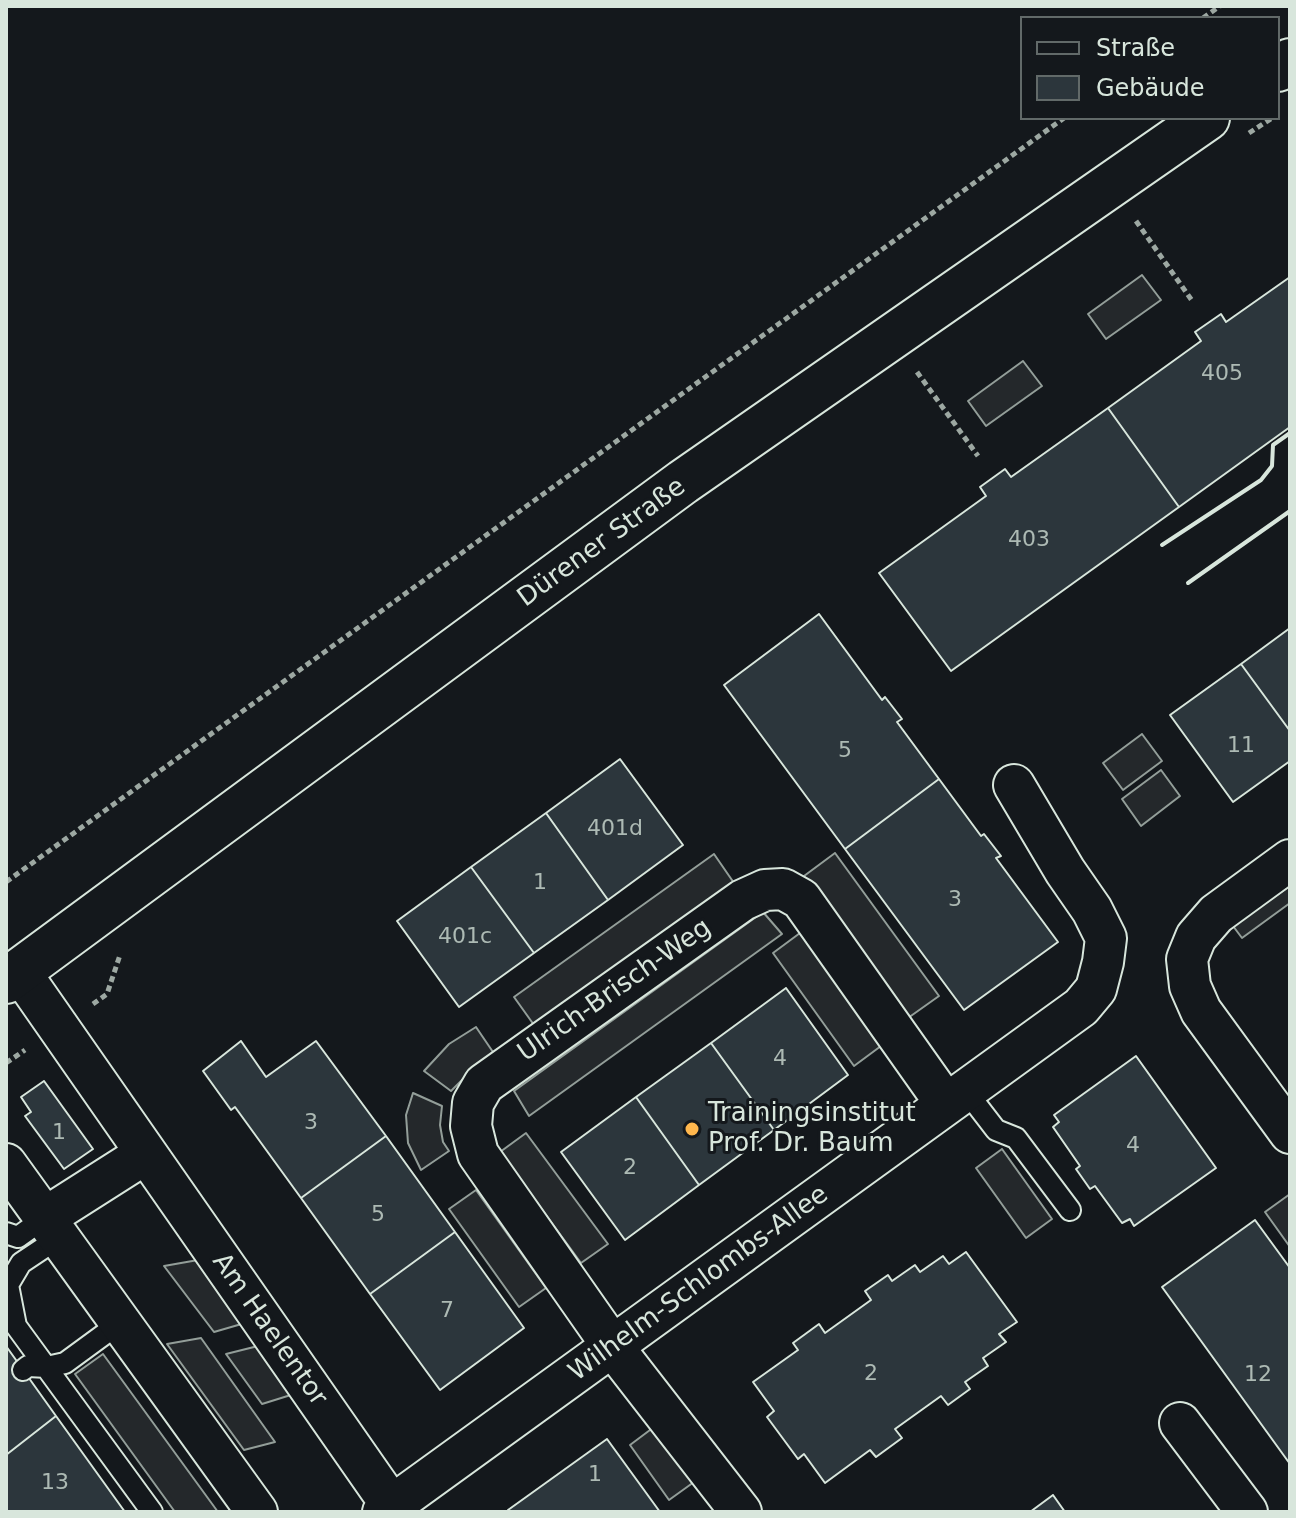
<!DOCTYPE html>
<html>
<head>
<meta charset="utf-8">
<style>
	body { margin:0 }
	#map { position:relative; width:1296px; height:1518px; overflow:hidden; background:#14181c; font-family:"DejaVu Sans",sans-serif }
	canvas { display:block }
	.frame { position:absolute; inset:0; border:8px solid #d8e6dc; pointer-events:none }
	.legend { position:absolute; left:1020px; top:16px; width:260px; height:104px; box-sizing:border-box; background:#14181c; border:2px solid #626a69; margin:0; padding:10px 14px; list-style:none; font-size:24px; color:#d8e6dc }
	.legend li { display:flex; align-items:center; gap:16px; height:40px }
	.legend b { width:40px; border:2px solid #626a69 }
</style>
</head>
<body>
<div id="map">
<canvas width="1296" height="1518"></canvas>
<div class="frame"></div>
<ul class="legend">
<li><b style="height:10px;background:#14181c"></b>Straße</li>
<li><b style="height:22px;background:#2c363c"></b>Gebäude</li>
</ul>
</div>
<script>
const ctx = document.querySelector('canvas').getContext('2d');
ctx.lineJoin = 'round';
function fill(path, color) {
  ctx.fillStyle = color;
  ctx.fill(path, 'evenodd');
}
function toPath(rows) {
  const path = new Path2D();
  for (const r of rows) {
    path.moveTo(r[0], r[1]);
    for (let i = 2; i < r.length; i += 2) path.lineTo(r[i], r[i + 1]);
  }
  return path;
}
function strokePath(path, color, width, dash) {
  ctx.strokeStyle = color;
  ctx.lineWidth = width;
  ctx.lineCap = dash ? 'butt' : 'round';
  ctx.setLineDash(dash || []);
  ctx.stroke(path);
}
function write(font, color, halo, rows, align = 'center') {
  ctx.font = font + ' "DejaVu Sans",sans-serif';
  ctx.lineWidth = 6;
  ctx.setLineDash([]);
  ctx.textBaseline = 'middle';
  ctx.strokeStyle = halo;
  ctx.fillStyle = color;
  for (const [text, x, y, turn = 0] of rows) {
    ctx.save();
    ctx.translate(x, y);
    ctx.rotate((+turn || 0) * Math.PI / 180);
    ctx.textAlign = isNaN(turn) ? turn : align;
    if (halo) ctx.strokeText(text, 0, 0);
    ctx.fillText(text, 0, 0);
    ctx.restore();
  }
}
const parking = toPath([
	[1142,275,1161,300,1106,339,1088,314,1142,275],
	[1023,361,1042,386,986,426,968,401,1023,361],
	[1142,734,1162,761,1123,790,1103,763,1142,734],
	[1161,770,1180,796,1141,826,1122,799,1161,770],
	[835,853,939,996,908,1018,804,876,835,853],
	[714,854,734,883,534,1025,514,997,714,854],
	[1290,886,1290,903,1242,938,1233,926,1290,886],
	[763,912,782,934,529,1116,514,1091,763,912],
	[800,933,881,1046,854,1066,773,953,800,933],
	[476,1027,495,1055,468,1074,451,1091,424,1071,449,1044,476,1027],
	[413,1093,442,1106,440,1125,443,1142,449,1151,421,1170,408,1143,406,1115,413,1093],
	[526,1133,608,1244,581,1263,500,1152,526,1133],
	[1002,1149,1052,1219,1026,1238,976,1168,1002,1149],
	[476,1190,546,1288,519,1307,449,1209,476,1190],
	[1290,1194,1290,1247,1265,1212,1290,1194],
	[198,1260,245,1323,214,1332,164,1266,198,1260],
	[201,1338,275,1442,244,1450,167,1344,201,1338],
	[258,1346,294,1394,262,1404,226,1354,258,1346],
	[103,1354,218,1512,175,1512,75,1374,103,1354],
	[654,1427,694,1482,669,1500,630,1445,654,1427]
]);
fill(parking, '#24282b');
strokePath(parking, '#939e99', 2);
const building = toPath([
	[1290,277,1290,427,1179,507,1108,408,1201,341,1195,332,1221,314,1226,322,1290,277],
	[1108,408,1179,507,951,671,879,573,986,496,980,487,1005,469,1011,477,1108,408],
	[819,614,882,700,885,697,902,719,897,722,939,779,845,849,724,685,819,614],
	[1290,628,1290,731,1241,664,1290,628],
	[1241,664,1290,731,1290,761,1233,802,1170,715,1241,664],
	[620,759,683,845,608,900,546,813,620,759],
	[939,779,981,836,984,834,1001,856,996,858,1058,942,964,1010,845,849,939,779],
	[546,813,608,900,534,953,471,867,546,813],
	[471,867,534,953,459,1007,397,921,471,867],
	[786,988,848,1075,774,1130,711,1043,786,988],
	[241,1041,266,1077,316,1041,386,1136,301,1198,235,1107,231,1110,203,1071,241,1041],
	[711,1043,774,1130,699,1185,636,1097,711,1043],
	[1136,1056,1216,1168,1134,1226,1130,1219,1122,1223,1095,1186,1090,1189,1076,1169,1080,1166,1053,1127,1059,1122,1054,1115,1136,1056],
	[44,1081,93,1149,64,1169,25,1116,31,1112,21,1097,44,1081],
	[636,1097,699,1185,625,1240,561,1152,636,1097],
	[386,1136,455,1232,370,1294,301,1198,386,1136],
	[1255,1220,1290,1268,1290,1464,1162,1287,1255,1220],
	[455,1232,524,1328,440,1390,370,1294,455,1232],
	[966,1252,1017,1322,999,1334,1006,1342,983,1358,988,1366,965,1382,970,1389,948,1405,941,1396,895,1429,902,1438,876,1457,870,1450,825,1483,804,1454,798,1459,767,1417,774,1411,753,1382,798,1350,793,1343,819,1324,825,1333,871,1300,865,1291,888,1275,892,1281,915,1265,920,1272,943,1256,949,1264,966,1252],
	[6,1346,56,1416,6,1455,6,1346],
	[56,1416,125,1512,6,1512,6,1455,56,1416],
	[607,1439,660,1512,509,1512,508,1510,607,1439],
	[1053,1495,1065,1512,1030,1512,1053,1495]
]);
fill(building, '#2c363c');
strokePath(building, '#d8e6dc', 2);
const lane = toPath([
	[966,1091,996,1130,1016,1138,1070,1210],
	[6,1233,18,1237,46,1217],
	[60,1237,21,1263,8,1285,16,1326,152,1512],
	[23,1370,28,1366,47,1367,65,1363,121,1322]
]);
const street = toPath([
	[1290,860,1216,914,1196,937,1187,959,1190,986,1201,1011,1290,1133],
	[20,972,392,1506],
	[6,1164,257,1512],
	[46,1217,145,1154],
	[1180,1423,1247,1512],
	[383,1512,1081,1007,1096,989,1103,962,1106,938,1092,910,1065,871,1014,785],
	[741,1512,613,1347,478,1154,471,1126,473,1103,484,1084,743,900,765,890,783,889,801,899,946,1104]
]);
const primary = toPath([
	[1278,69,1290,61],
	[6,981,683,482,1207,118]
]);
strokePath(lane, '#d8e6dc', 24);
strokePath(street, '#d8e6dc', 44);
strokePath(primary, '#d8e6dc', 48);
strokePath(toPath([
	[1203,18,1220,6],
	[1249,133,1272,118],
	[1136,221,1193,302],
	[917,372,978,456],
	[6,882,1064,118],
	[93,1004,107,994,120,955],
	[6,1063,25,1050]
]), '#9da8a2', 5, [6, 4]);
strokePath(lane, '#14181c', 20);
strokePath(street, '#14181c', 40);
strokePath(primary, '#14181c', 44);
strokePath(toPath([
	[1162,545,1261,480,1272,466,1273,445,1290,433],
	[1188,583,1290,511]
]), '#d8e6dc', 4);
for (const [x, y, r, color] of [
	[692,1129,8,"#ffb74d"]
]) {
  const dot = new Path2D();
  dot.arc(x, y, r, 0, 2 * Math.PI);
  ctx.fillStyle = color;
  ctx.fill(dot);
  strokePath(dot, '#14181c', 3);
}
write('22px', '#adbab4', null, [
	["405",1222,374],
	["403",1029,540],
	["11",1241,746],
	["5",845,751],
	["401d",615,829],
	["1",540,883],
	["3",955,900],
	["401c",465,937],
	["4",780,1059],
	["3",311,1123],
	["1",59,1133],
	["4",1133,1146],
	["2",630,1168],
	["5",378,1215],
	["7",447,1311],
	["2",871,1374],
	["12",1258,1375],
	["1",595,1475],
	["13",55,1483]
]);
write('26px', '#d8e6dc', '#14181c', [
	["Dürener Straße",602,543,-36],
	["Ulrich-Brisch-Weg",615,991,-35],
	["Wilhelm-Schlombs-Allee",699,1284,-36],
	["Am Haelentor",269,1330,55]
]);
write('26px', '#d8e6dc', '#14181c', [
	["Trainingsinstitut",708,1114],
	["Prof. Dr. Baum",708,1144]
], 'left');
</script>
</body>
</html>
